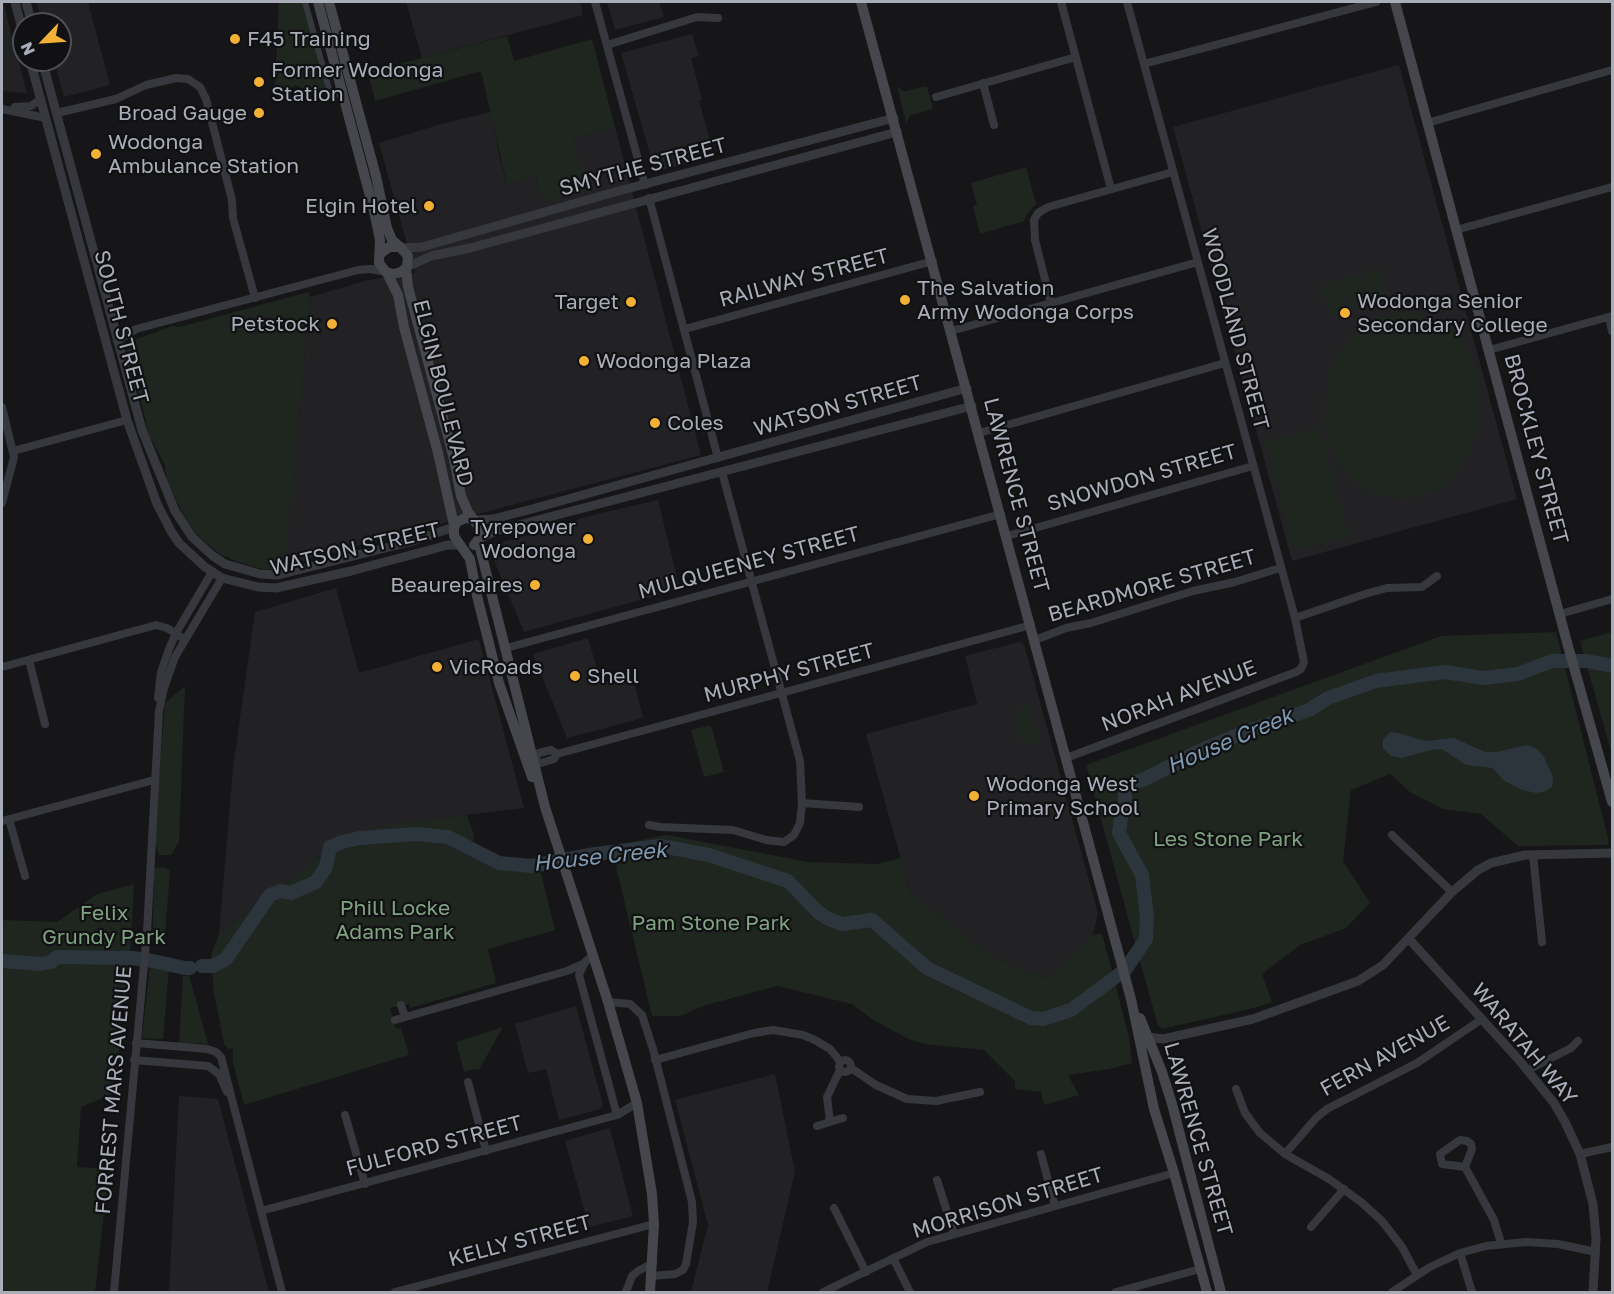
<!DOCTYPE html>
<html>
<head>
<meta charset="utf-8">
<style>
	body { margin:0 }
	#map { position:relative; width:1614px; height:1294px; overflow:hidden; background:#161618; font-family:"Golos Text",sans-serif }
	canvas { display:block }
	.frame { position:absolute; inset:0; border:3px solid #a8adb8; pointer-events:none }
	.north { position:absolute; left:12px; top:12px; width:60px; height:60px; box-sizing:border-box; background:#111113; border:2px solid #4d4f55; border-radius:50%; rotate:245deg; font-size:16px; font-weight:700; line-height:24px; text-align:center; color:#a8adb8 }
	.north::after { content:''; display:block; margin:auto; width:21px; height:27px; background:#f2b134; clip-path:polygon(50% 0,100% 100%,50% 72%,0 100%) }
</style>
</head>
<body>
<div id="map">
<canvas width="1614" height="1294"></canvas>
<div class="frame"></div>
<div class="north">N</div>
</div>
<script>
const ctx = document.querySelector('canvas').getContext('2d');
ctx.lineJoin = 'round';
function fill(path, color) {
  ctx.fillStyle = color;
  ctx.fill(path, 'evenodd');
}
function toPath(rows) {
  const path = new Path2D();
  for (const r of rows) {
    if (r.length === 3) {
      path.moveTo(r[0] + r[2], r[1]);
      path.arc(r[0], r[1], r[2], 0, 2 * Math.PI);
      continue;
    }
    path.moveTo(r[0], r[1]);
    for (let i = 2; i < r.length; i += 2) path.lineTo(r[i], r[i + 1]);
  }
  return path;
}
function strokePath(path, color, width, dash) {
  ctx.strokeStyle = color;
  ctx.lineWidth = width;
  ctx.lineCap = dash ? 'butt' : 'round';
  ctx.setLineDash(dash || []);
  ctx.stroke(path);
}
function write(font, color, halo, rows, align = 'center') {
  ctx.font = font + ' "Golos Text",sans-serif';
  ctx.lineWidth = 4.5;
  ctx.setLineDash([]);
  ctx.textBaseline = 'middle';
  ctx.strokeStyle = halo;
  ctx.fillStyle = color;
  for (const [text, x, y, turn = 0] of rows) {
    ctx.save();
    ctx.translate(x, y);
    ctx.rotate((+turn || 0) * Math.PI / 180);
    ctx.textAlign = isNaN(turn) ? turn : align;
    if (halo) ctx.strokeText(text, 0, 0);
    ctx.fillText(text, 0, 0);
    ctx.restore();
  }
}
fill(toPath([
	[2,2,3,2,27,93,2,91],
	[36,2,88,2,110,85,64,97,54,60,60,60,60,24,43,24],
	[406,2,580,2,583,15,422,58],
	[607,2,659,2,664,17,615,30],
	[692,34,699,56,691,58,702,99,699,100,714,156,655,172,621,53],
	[1399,65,1517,499,1292,561,1173,127],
	[491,112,499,155,507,185,536,177,543,201,573,138,615,127,701,455,285,565,310,297,368,280,415,273,379,143,438,125],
	[658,500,680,589,524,632,488,546,547,530,589,516],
	[336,588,359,673,479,639,524,808,393,824,348,835,219,934,233,768,255,612],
	[588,638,601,683,632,675,643,718,567,738,533,654],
	[1019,642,1024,644,1098,913,1093,935,1046,979,993,957,910,892,866,734,977,704,965,656],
	[576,1006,603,1105,600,1109,559,1120,546,1069,528,1073,515,1024],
	[775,1074,795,1172,767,1292,691,1292,708,1225,675,1100],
	[179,1096,218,1099,269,1292,169,1292],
	[610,1128,633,1216,589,1227,565,1141]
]), '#222225');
fill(toPath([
	[279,2,305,2,329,88,321,91,310,91,295,85,287,91,277,93,275,87],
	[507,36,514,61,592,39,615,127,573,138,586,190,543,202,536,177,507,185,481,71,375,101,368,72],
	[897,86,902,91,906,91,927,86,933,109,911,115,907,121,907,126],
	[1026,167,1036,204,1027,214,1024,221,980,234,973,206,977,205,971,183],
	[1379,269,1387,300,1370,305,1362,273],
	[1359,274,1367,306,1350,310,1342,279],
	[1338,280,1346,311,1329,316,1321,284],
	[308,292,310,297,285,570,262,569,238,562,220,554,196,534,183,514,167,480,165,465,147,431,146,420,126,351,132,341,172,326,180,327],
	[1395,313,1418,314,1427,317,1450,328,1459,337,1472,357,1477,376,1479,396,1478,427,1471,449,1462,465,1446,483,1438,489,1408,499,1377,495,1359,486,1344,471,1332,452,1324,424,1327,382,1332,366,1343,347,1354,332,1371,320,1379,316],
	[1320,427,1349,537,1294,551,1265,441],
	[1556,632,1609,842,1607,845,1518,846,1481,814,1443,809,1410,792,1390,774,1351,790,1343,861,1370,903,1346,928,1300,945,1262,974,1272,1002,1254,1008,1162,1029,1158,1026,1086,765,1441,636],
	[1612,632,1612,755,1580,641],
	[185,686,179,842,171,855,159,855,154,841,165,703],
	[1030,706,1040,740,1023,745,1013,711],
	[711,725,724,772,704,777,691,730],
	[467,815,474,835,471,850,499,863,539,865,555,930,488,949,496,983,410,1008,409,1004,390,1008,396,1029,401,1028,409,1055,244,1105,233,1063,233,1048,228,1049,224,1044,214,993,211,955,219,934,348,835,392,824],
	[667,835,808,862,878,864,901,858,910,892,993,957,1046,979,1093,935,1102,933,1129,1037,1132,1063,1109,1069,1068,1075,1079,1095,1044,1105,1041,1092,1015,1089,1015,1081,984,1050,924,1044,909,1039,873,1020,852,1004,777,986,706,1005,680,1016,652,1016,611,846],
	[163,867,170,871,165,934,159,935,153,932,154,868],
	[134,884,130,955,125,997,122,998,117,1092,81,1107,77,1167,109,1169,95,1292,2,1292,2,920,57,922,97,894],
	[150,966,169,968,163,1039,142,1038],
	[189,975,208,1044,179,1043,183,976],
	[503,1027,479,1070,473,1069,464,1072,456,1042]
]), '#1e261f');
fill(toPath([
	[1390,732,1398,733,1425,741,1454,738,1485,752,1497,752,1527,745,1537,749,1544,757,1553,777,1552,787,1546,791,1536,793,1522,790,1503,780,1493,768,1466,765,1442,749,1431,750,1402,758,1391,756,1383,748,1383,740]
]), '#2c353c');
strokePath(toPath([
	[2,961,41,964,51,962,57,957,132,958,153,961,185,968,190,968],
	[202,966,213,966,226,959,270,895,281,891,291,893,316,882,326,867,330,847,342,842,360,838,416,834,448,837,499,863,532,866,595,854,661,846,709,855,788,881,819,913,829,919,842,924,872,920,927,968,1031,1018,1043,1019,1071,1010,1125,970,1146,939,1147,917,1142,875,1119,833,1121,817,1125,803,1125,790,1135,782,1145,779,1197,752,1245,732,1309,710,1328,698,1376,681,1445,672,1484,678,1518,674,1552,661,1587,661,1612,666]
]), '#2c353c', 14);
strokePath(toPath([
	[305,2,331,96,340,94,338,89]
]), '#37383d', 6);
strokePath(toPath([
	[595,2,645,185],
	[1061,2,1111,189],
	[607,45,697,17,718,18],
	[1144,64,1376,2],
	[983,83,994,125],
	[936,97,1076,57],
	[15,107,31,106,41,99],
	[2,109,46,118],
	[57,113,116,99,146,85,176,78,188,79,200,87,206,99,232,200,233,218,255,298],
	[1427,123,1612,70],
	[649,198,718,458],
	[1456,230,1612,187],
	[1051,303,1035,240,1034,220,1038,213,1048,207,1173,172],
	[1609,317,1612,331],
	[685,329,933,261],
	[951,331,1198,262],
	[117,341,136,329,358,270,370,269,386,272],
	[1489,350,1612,316],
	[2,407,14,457,2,503],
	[979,433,1225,363],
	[13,451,127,420],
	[1007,536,1253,466],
	[1560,614,1612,599],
	[1295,618,1368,593,1387,588,1422,587,1437,576],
	[1035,640,1066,628,1091,623,1193,591,1235,582,1280,568],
	[506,648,1001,514],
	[29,660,45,724],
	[2,667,156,625,167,628,184,639],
	[158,698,161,672,169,649,176,633,212,572],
	[557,754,551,750,539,753,533,760,541,763,554,759,557,754,1031,625],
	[1066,758,1296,672,1301,669,1304,662,1295,618,1127,2],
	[802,803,859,807],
	[9,819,25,876],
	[2,821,154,780],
	[649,825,660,827,733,830,766,840,784,842,794,835,800,823,802,803,800,761,722,472],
	[1392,835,1452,892],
	[1533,855,1542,942],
	[584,964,579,975,617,1115],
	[608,1002,630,1004,642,1015,653,1049,692,1202,693,1222,686,1264,683,1270,675,1274,652,1276],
	[401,1005,405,1017],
	[395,1020,567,971,583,964,593,955],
	[136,1043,207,1049,216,1052,221,1057,282,1292],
	[845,1066,6],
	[134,1060,208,1066,219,1074,227,1092],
	[655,1060,754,1033,773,1030,803,1035,815,1040,830,1049,840,1061],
	[851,1068,876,1085,907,1099,936,1101,980,1092],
	[1528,1070,1571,1048,1578,1041],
	[468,1082,486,1151],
	[1236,1089,1245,1113,1260,1133,1285,1154,1329,1179,1361,1202,1382,1221,1402,1247,1417,1275],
	[345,1115,365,1184],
	[830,1122,827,1097,840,1070],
	[817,1126,843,1118],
	[1041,1154,1055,1206],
	[1285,1154,1316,1118,1327,1109,1417,1063,1482,1019],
	[1580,1154,1612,1147],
	[1465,1167,1472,1149,1471,1144,1467,1141,1460,1140,1440,1154,1442,1164,1465,1167,1494,1220,1501,1243],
	[937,1180,954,1234],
	[834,1208,866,1272],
	[261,1211,617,1115,637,1103],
	[1311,1227,1344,1189],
	[1460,1253,1472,1292],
	[893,1258,910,1292],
	[114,1292,147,932,159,711,164,688,175,657,222,578],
	[395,1292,654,1224],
	[626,1292,632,1276,638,1271,653,1263],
	[823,1292,927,1242,1174,1173],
	[1116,1292,1200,1269],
	[1392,1292,1430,1267,1460,1253,1486,1246,1526,1242,1558,1244,1596,1252]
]), '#37383d', 8);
strokePath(toPath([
	[15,2,24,36],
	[26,2,32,24],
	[30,60,127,420,157,504,171,531,179,543,205,567,222,578,258,587,276,588,351,571,448,545,461,545],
	[42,60,142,430,175,511,192,537,213,556,225,564,260,574,278,575,413,541,454,527],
	[401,248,422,247,615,192,894,118],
	[407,267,431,256,470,248,897,132],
	[474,520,493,519,532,509,967,388],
	[479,539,496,531,972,406],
	[1409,939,1519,1060,1554,1103,1565,1122,1580,1154,1593,1204,1596,1238,1593,1292],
	[1148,1037,1163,1039,1253,1019,1358,981,1383,965,1452,892,1478,870,1491,863,1525,855,1612,853]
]), '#37383d', 9);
strokePath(toPath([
	[318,2,374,211,380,240,379,263,386,272,393,274,401,272,407,267,408,256,400,247,389,247,380,254],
	[329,2,376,176,387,228,392,240,400,247],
	[861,2,1131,999,1154,1109,1174,1173,1207,1292],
	[1395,2,1568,646,1612,802],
	[406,268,408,287,454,459,461,496,468,512,481,530,479,539,474,545],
	[387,273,398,295,404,327,438,453,454,525],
	[473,519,465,518,457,522,454,527,454,536,470,559,477,596,499,683,532,777],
	[478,540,545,807,608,1002,637,1103,652,1194,654,1224,650,1292],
	[1140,1018,1162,1072,1172,1104,1221,1292]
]), '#45474d', 10);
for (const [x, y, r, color] of [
	[235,39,6,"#f2b134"],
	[259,82,6,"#f2b134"],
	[259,113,6,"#f2b134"],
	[96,154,6,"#f2b134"],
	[429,206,6,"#f2b134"],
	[905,300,6,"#f2b134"],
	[631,302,6,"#f2b134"],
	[1345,313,6,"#f2b134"],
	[332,324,6,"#f2b134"],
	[584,361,6,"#f2b134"],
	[655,423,6,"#f2b134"],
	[588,539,6,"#f2b134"],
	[535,585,6,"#f2b134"],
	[437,667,6,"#f2b134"],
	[575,676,6,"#f2b134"],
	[974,796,6,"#f2b134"]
]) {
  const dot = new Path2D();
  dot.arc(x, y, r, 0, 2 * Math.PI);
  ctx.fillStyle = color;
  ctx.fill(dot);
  strokePath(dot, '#111113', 2);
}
write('21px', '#a8adb8', '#111113', [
	["F45 Training",247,39],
	["Former Wodonga",271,70],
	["Station",271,94],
	["Broad Gauge",247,113,"right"],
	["Wodonga",108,142],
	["Ambulance Station",108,166],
	["Elgin Hotel",417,206,"right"],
	["The Salvation",917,288],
	["Army Wodonga Corps",917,312],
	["Wodonga Senior",1357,301],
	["Secondary College",1357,325],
	["Target",619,302,"right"],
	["Petstock",320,324,"right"],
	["Wodonga Plaza",596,361],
	["Coles",667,423],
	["Tyrepower",576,527,"right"],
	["Wodonga",576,551,"right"],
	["Beaurepaires",523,585,"right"],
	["VicRoads",449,667],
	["Shell",587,676],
	["Wodonga West",986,784],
	["Primary School",986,808]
], 'left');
write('21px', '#a8adb8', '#111113', [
	["SMYTHE STREET",643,167,-15],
	["RAILWAY STREET",804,278,-15],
	["SOUTH STREET",121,327,75],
	["WOODLAND STREET",1235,329,75],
	["ELGIN BOULEVARD",443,393,76],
	["WATSON STREET",838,406,-16],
	["BROCKLEY STREET",1536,449,75],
	["SNOWDON STREET",1142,478,-16],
	["LAWRENCE STREET",1016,495,75],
	["WATSON STREET",355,549,-13],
	["MULQUEENEY STREET",749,563,-15],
	["BEARDMORE STREET",1152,586,-16],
	["MURPHY STREET",789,673,-15],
	["NORAH AVENUE",1179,696,-21],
	["WARATAH WAY",1524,1044,50],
	["FERN AVENUE",1385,1056,-29],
	["FORREST MARS AVENUE",114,1090,-85],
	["LAWRENCE STREET",1198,1139,74],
	["FULFORD STREET",434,1146,-15],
	["MORRISON STREET",1008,1203,-17],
	["KELLY STREET",520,1241,-15]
]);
write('21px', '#7fa381', '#111113', [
	["Les Stone Park",1228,839],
	["Phill Locke",395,908],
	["Adams Park",395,932],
	["Felix",104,913],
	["Grundy Park",104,937],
	["Pam Stone Park",711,923]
]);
write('italic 22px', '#7f9bb3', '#111113', [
	["House Creek",1230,741,-23],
	["House Creek",600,857,-6]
]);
</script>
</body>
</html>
